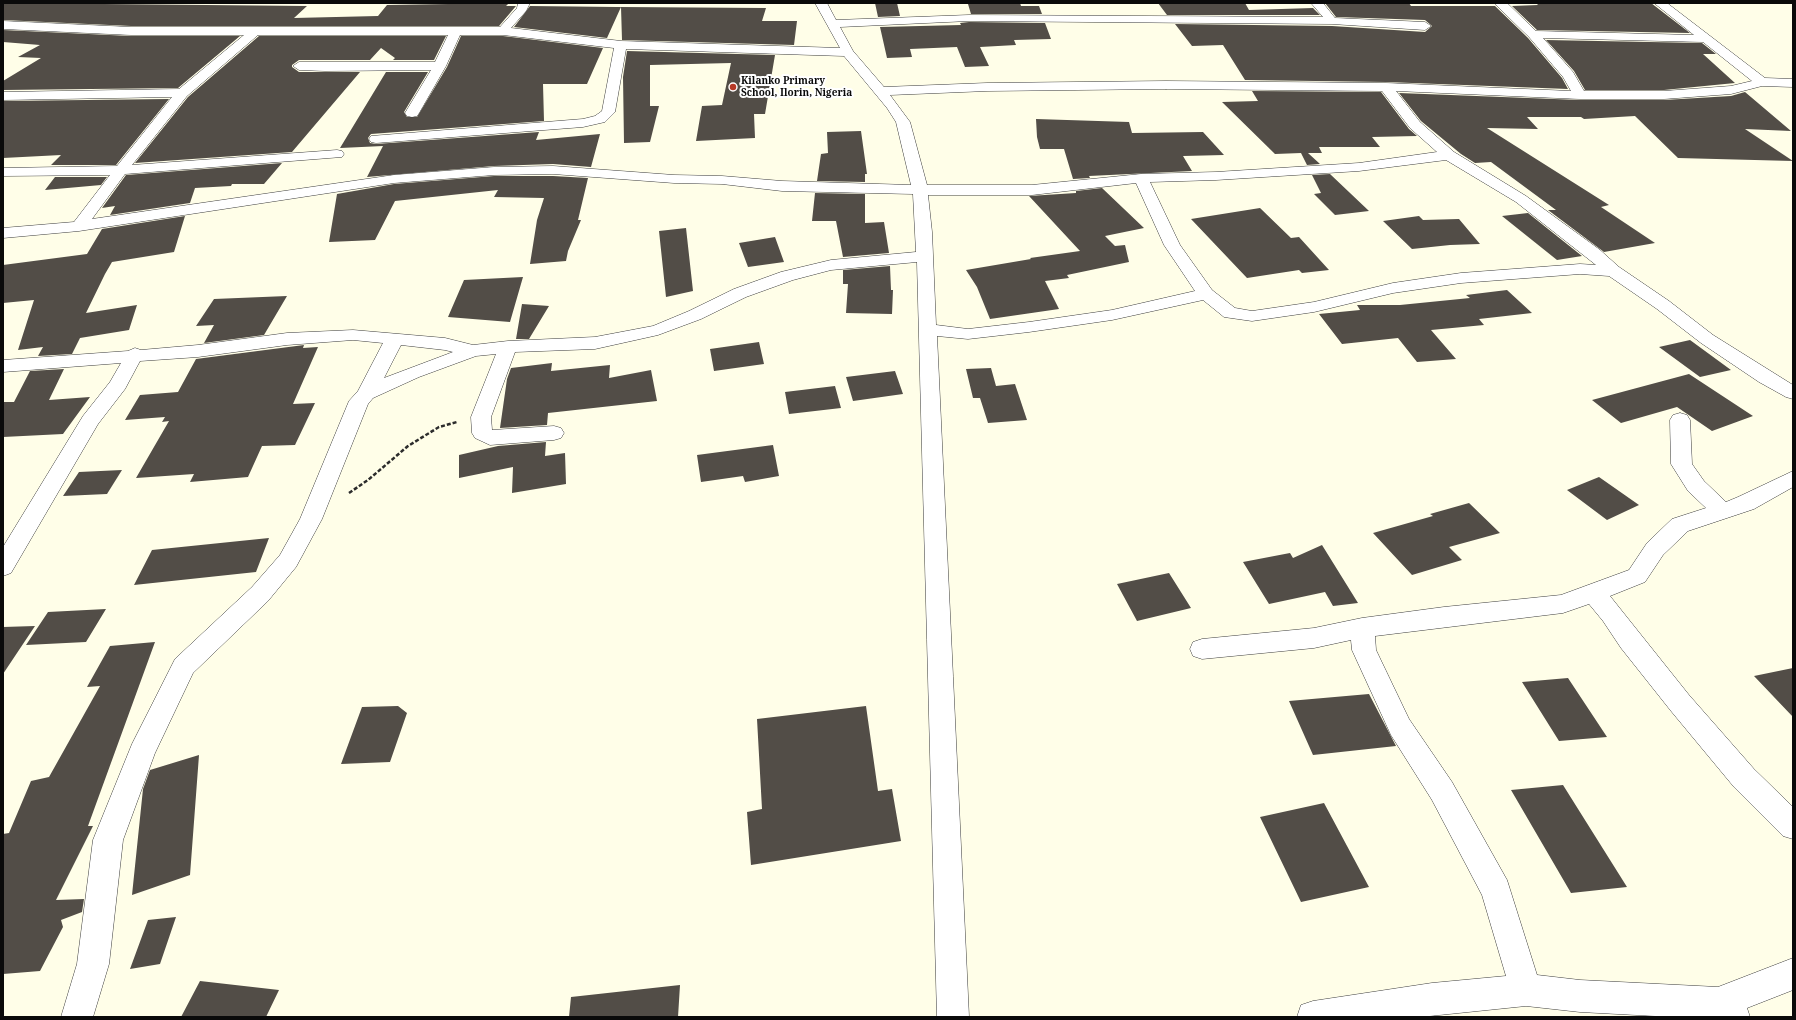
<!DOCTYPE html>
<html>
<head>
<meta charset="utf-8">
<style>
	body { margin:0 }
	#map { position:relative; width:1796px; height:1020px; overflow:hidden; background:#fffee8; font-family:"Noto Serif",serif }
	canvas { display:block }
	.frame { position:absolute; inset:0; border:4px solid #0a0a0a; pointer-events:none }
</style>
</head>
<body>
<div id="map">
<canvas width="1796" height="1020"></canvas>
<div class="frame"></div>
</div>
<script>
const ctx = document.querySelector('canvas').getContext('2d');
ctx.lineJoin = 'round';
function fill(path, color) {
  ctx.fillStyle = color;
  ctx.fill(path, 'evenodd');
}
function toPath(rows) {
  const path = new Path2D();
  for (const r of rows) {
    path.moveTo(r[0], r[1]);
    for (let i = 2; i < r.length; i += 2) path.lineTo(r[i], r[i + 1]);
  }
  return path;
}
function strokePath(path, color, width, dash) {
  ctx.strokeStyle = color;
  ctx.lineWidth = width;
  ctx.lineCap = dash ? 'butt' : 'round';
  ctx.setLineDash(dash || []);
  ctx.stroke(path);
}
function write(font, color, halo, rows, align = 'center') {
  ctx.font = font + ' "Noto Serif",serif';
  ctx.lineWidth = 4;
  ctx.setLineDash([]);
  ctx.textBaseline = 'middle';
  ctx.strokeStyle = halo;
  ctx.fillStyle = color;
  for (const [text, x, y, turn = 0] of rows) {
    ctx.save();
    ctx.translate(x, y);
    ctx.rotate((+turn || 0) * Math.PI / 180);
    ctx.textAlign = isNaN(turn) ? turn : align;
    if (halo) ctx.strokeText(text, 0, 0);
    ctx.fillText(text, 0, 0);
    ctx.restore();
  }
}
fill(toPath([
	[3,3,307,6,294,18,378,16,387,5,509,3,506,6,516,6,499,26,131,26,3,20],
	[875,3,897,3,900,16,878,17],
	[1020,3,1021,6,1039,6,1042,14,971,14,968,4],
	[1158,3,1245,3,1249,10,1313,8,1320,15,1167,15],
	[1325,3,1409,3,1411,6,1495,6,1528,38,1562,78,1568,89,1386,82,1245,80,1223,45,1192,46,1175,24,1332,26,1425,32,1432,26,1425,20,1336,17],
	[1536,3,1651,3,1690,33,1537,30,1512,6,1538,5],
	[530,6,616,7,621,7,607,38,514,27],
	[621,7,766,8,762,21,797,21,794,45,622,40],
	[969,22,1045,23,1051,39,1014,40,1016,45,980,47,989,66,965,67,957,47,910,49,912,57,887,58,880,27,961,25,960,23],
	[3,30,131,36,240,36,178,88,3,90,3,81,41,58,18,57,40,45,3,42],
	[259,36,446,36,434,60,393,60,395,58,381,48,370,60,299,60,292,65,292,67,299,72,360,72,292,152,135,163,188,97],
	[461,36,503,36,603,48,587,84,543,84,544,121,371,134,368,138,370,143,376,144,539,132,536,140,600,134,591,167,553,164,494,166,367,177,383,146,340,148,386,72,428,72,404,112,407,117,417,117,447,67],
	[1546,40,1702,43,1716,54,1703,54,1735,83,1664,90,1585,90,1574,71],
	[627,51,775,55,765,114,754,114,755,138,696,141,702,106,722,105,731,63,650,65,650,106,659,106,650,142,624,143,623,77],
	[1252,91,1381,92,1409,129,1417,136,1372,137,1380,147,1319,147,1322,153,1308,153,1320,164,1307,165,1301,153,1275,154,1222,102,1258,101],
	[1745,92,1791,131,1745,129,1793,161,1678,158,1635,116,1584,119,1581,117,1527,117,1538,129,1487,128,1609,205,1601,207,1655,243,1604,252,1548,210,1556,210,1491,162,1475,163,1461,154,1421,121,1399,93,1580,100,1664,100,1731,96],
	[169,99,116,165,51,165,61,155,3,158,3,101],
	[1036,119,1129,122,1132,133,1203,132,1224,155,1183,156,1192,171,1089,176,1090,178,1073,179,1064,149,1040,149,1037,137],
	[861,131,867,174,865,174,865,182,817,181,821,154,828,153,827,132],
	[282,163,264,184,232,184,231,186,195,188,190,203,110,215,115,206,102,208,126,175],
	[1330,174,1369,211,1335,215,1314,194,1321,193,1312,175],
	[494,176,553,176,588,178,578,220,581,220,568,251,566,261,530,264,537,220,544,198,494,197,498,190,395,201,375,240,329,242,337,194,394,184],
	[55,177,107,177,101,185,45,190],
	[1102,188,1144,228,1105,236,1115,246,1125,245,1129,262,1067,275,1069,278,1045,281,1059,309,990,319,977,287,966,270,1031,259,1030,258,1080,251,1029,196,1076,193,1076,191],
	[815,193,865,194,865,223,884,222,889,253,843,257,836,221,812,221],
	[1260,208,1291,238,1299,237,1329,270,1302,273,1299,270,1247,278,1191,219],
	[1528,213,1582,256,1557,260,1502,216],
	[185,216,174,252,112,262,105,274,86,313,137,305,129,330,80,338,72,354,38,356,43,347,18,350,34,300,3,303,3,265,87,254,102,229],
	[1419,216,1423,220,1459,219,1480,244,1450,245,1412,249,1383,221],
	[686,228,693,291,666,297,659,231],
	[775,237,784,262,748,267,739,243],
	[890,266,891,290,893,290,892,314,846,313,848,284,843,284,843,270],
	[523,277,510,322,448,317,464,280],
	[1507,290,1532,313,1479,319,1484,325,1431,330,1456,359,1417,362,1398,338,1342,344,1319,314,1360,310,1357,305,1400,305,1470,298,1466,295],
	[287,296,264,335,204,343,214,325,196,326,214,299],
	[522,304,549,306,529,339,516,339],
	[1690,340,1731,370,1700,377,1659,347],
	[759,342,764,364,714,371,710,349],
	[304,345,303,348,318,347,293,404,315,403,295,445,262,446,248,477,190,482,194,474,136,478,169,421,162,422,165,417,125,420,140,395,178,392,196,359],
	[552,363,551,371,610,365,609,378,651,370,657,401,548,413,547,425,500,428,507,379,511,368],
	[991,368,996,386,1015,384,1027,420,988,423,980,398,973,398,966,369],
	[64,369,49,400,90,397,63,434,3,437,3,402,14,402,30,371],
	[895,371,903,394,853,401,846,377],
	[1689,374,1753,416,1712,431,1677,407,1621,423,1592,400],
	[835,386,841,408,789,414,785,392],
	[546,442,545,456,565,453,566,484,512,493,513,467,459,478,459,455,498,446],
	[773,445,779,476,745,482,743,476,701,482,697,455],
	[122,470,107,494,63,496,79,472],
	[1599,477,1639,505,1607,520,1567,490],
	[1469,503,1500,533,1449,547,1462,560,1412,575,1373,533,1433,516,1430,514],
	[269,538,256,572,134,585,152,550],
	[1322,545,1358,603,1333,606,1325,592,1269,604,1243,562,1290,553,1293,558],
	[1169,573,1191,608,1137,621,1117,584],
	[106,609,86,642,26,645,48,612],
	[35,626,3,674,3,627],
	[155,642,88,826,93,826,56,900,84,899,82,912,61,920,63,927,40,971,3,974,3,834,9,833,31,781,49,777,100,686,87,687,110,646],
	[1793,668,1793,717,1754,676],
	[1568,678,1607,737,1559,741,1522,682],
	[1369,694,1396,746,1313,755,1289,701],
	[398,706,407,713,390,762,341,764,362,707],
	[866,706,878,791,892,789,901,841,751,865,747,812,762,809,757,719],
	[199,755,190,875,132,895,143,789,150,770],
	[1563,785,1627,887,1571,893,1511,790],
	[1324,803,1369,887,1301,902,1260,817],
	[176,917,160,964,130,969,148,920],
	[200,981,279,990,266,1017,181,1017],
	[680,985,678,1017,569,1017,571,997]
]), '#524d47');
const minor = toPath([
	[518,3,530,3,526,11,511,28,621,41,840,48,815,3,827,3,836,20,969,15,1323,17,1311,3,1323,3,1335,18,1425,22,1431,26,1425,30,1332,24,969,21,840,27,853,51,884,87,987,83,1166,81,1386,83,1571,91,1563,77,1529,37,1494,3,1507,3,1536,31,1694,35,1654,3,1667,3,1765,78,1793,79,1793,87,1762,86,1731,94,1664,99,1580,99,1396,91,1420,122,1454,152,1526,196,1600,250,1619,267,1669,301,1713,335,1793,385,1793,399,1786,397,1759,382,1701,343,1657,309,1609,276,1580,274,1461,283,1393,293,1314,312,1252,321,1224,317,1203,300,1112,320,1029,332,968,339,937,336,969,1017,937,1017,917,262,831,270,793,280,746,297,701,319,658,335,595,349,515,352,491,417,492,430,554,426,561,428,564,433,561,438,554,440,490,445,475,438,472,433,471,417,496,354,476,356,419,377,373,398,368,404,322,519,296,567,268,601,193,673,155,753,123,840,109,964,93,1017,61,1017,77,964,93,840,132,744,175,659,252,587,280,555,300,519,349,401,358,391,383,343,353,340,287,345,198,357,140,361,125,389,98,424,11,573,3,576,3,547,83,416,110,382,121,363,3,372,3,360,128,351,135,348,141,350,198,345,287,333,353,330,445,338,473,345,508,341,595,337,653,326,689,311,734,289,781,272,831,260,916,252,913,194,782,191,722,184,674,183,553,174,494,175,394,183,79,231,3,238,3,228,74,222,110,175,3,176,3,168,117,166,172,97,3,100,3,92,179,89,244,35,131,35,3,29,3,21,131,27,500,27,517,8,518,3],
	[258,35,448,35,435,62,299,62,293,66,299,70,325,71,431,70,405,113,407,116,412,117,417,116,419,113,446,66,460,35,503,35,614,48,602,111,595,116,583,119,371,136,369,139,371,142,376,143,583,127,605,122,615,112,626,49,844,56,887,108,896,122,911,185,782,181,722,176,674,175,553,166,494,167,394,175,92,219,125,174,342,157,344,154,342,151,337,150,132,165,187,96,258,35],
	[1543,38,1703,42,1752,81,1731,86,1664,91,1584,91,1573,72,1543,38],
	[1166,89,1382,91,1410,128,1437,152,1359,163,1216,172,1141,174,1032,185,927,185,910,122,890,95,987,91,1166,89],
	[1446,160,1516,202,1596,265,1580,264,1461,273,1393,283,1314,302,1252,311,1235,308,1212,290,1180,245,1150,182,1216,180,1359,171,1446,160],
	[1136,183,1164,245,1195,291,1112,310,1029,322,968,329,936,325,932,232,928,195,1032,195,1136,183],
	[401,345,445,350,453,352,384,378,401,345],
	[1680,413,1687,415,1690,420,1692,464,1704,481,1726,502,1738,497,1793,471,1793,487,1754,509,1688,531,1663,555,1645,582,1610,596,1689,695,1754,769,1793,807,1793,839,1783,836,1734,787,1671,711,1621,648,1603,621,1589,604,1563,613,1375,636,1376,650,1409,719,1452,782,1507,880,1537,975,1580,980,1718,987,1793,958,1793,990,1747,1008,1750,1017,1674,1017,1580,1012,1526,1006,1420,1017,1297,1017,1301,1005,1313,1001,1432,983,1506,976,1482,895,1432,800,1391,735,1352,650,1351,640,1314,648,1202,659,1193,656,1190,649,1193,642,1202,639,1314,628,1362,618,1444,607,1561,595,1629,570,1647,543,1672,519,1706,508,1688,491,1671,464,1670,420,1673,415,1680,413]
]);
strokePath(minor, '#3d3d3d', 1);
strokePath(toPath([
	[349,493,368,480,408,446,439,427,457,422]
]), '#2c2c2c', 2.5, [4, 2]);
fill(minor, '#fff');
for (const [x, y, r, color] of [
	[733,87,4,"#b63927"]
]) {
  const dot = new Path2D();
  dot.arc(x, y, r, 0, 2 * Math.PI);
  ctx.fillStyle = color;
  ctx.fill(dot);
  strokePath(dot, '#fff', 1.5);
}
write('bold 10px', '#0a0a0a', '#fff', [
	["Kilanko Primary",741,81],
	["School, Ilorin, Nigeria",741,93]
], 'left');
</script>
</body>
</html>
